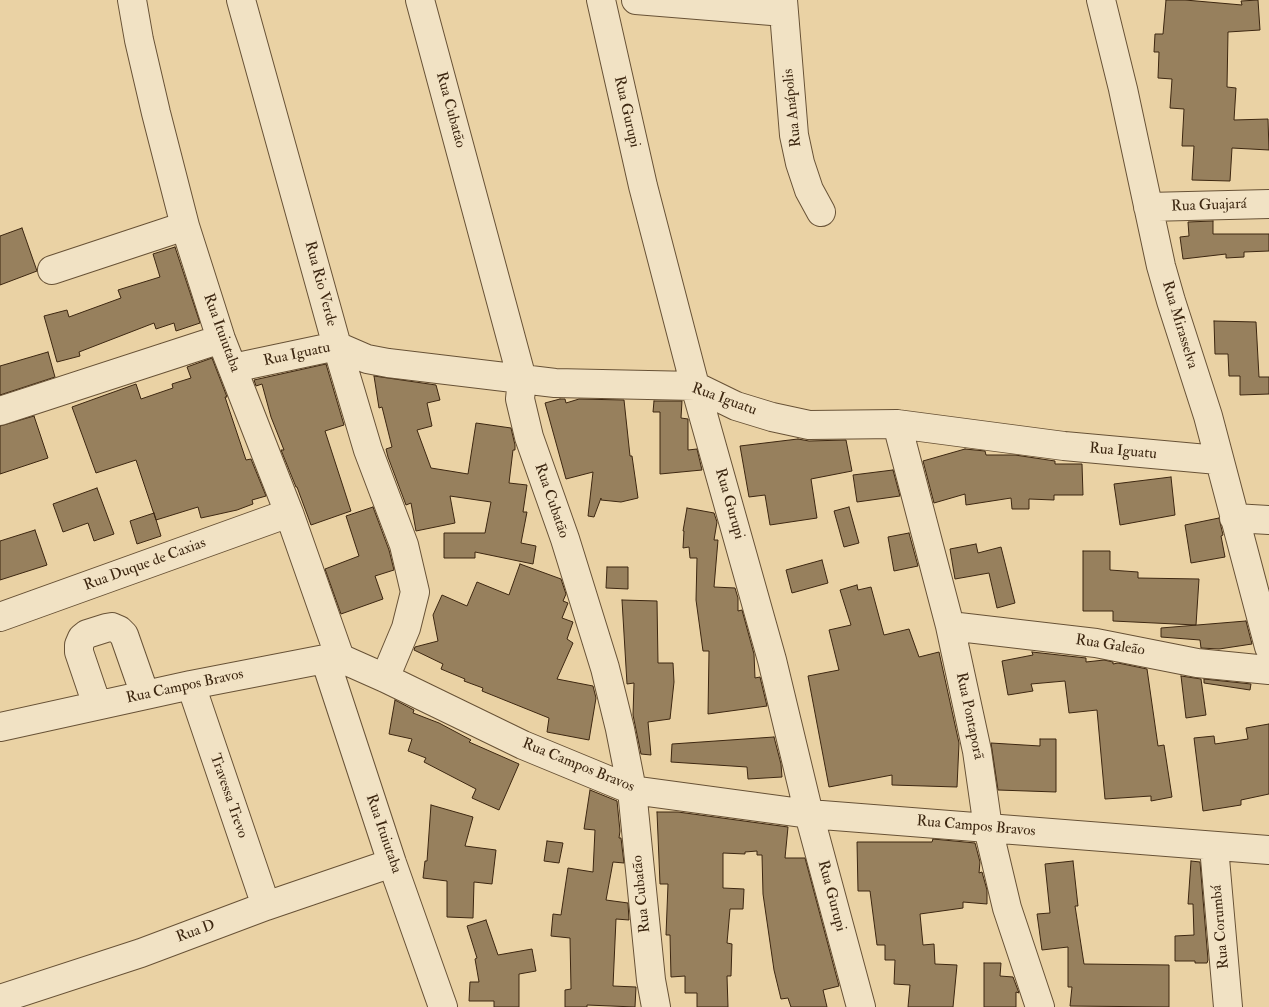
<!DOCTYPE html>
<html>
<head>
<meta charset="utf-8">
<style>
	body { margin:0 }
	canvas { display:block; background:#ead2a4 }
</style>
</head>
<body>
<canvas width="1269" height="1007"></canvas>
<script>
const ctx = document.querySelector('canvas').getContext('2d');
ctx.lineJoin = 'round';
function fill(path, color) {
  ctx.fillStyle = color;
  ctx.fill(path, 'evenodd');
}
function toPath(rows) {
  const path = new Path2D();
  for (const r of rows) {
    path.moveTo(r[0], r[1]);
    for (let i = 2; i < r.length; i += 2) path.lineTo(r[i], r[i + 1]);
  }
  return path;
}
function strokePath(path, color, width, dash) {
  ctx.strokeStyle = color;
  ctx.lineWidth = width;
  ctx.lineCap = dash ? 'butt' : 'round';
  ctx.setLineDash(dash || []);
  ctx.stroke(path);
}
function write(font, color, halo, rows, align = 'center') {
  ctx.font = font + ' "IM FELL Double Pica",serif';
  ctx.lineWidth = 4.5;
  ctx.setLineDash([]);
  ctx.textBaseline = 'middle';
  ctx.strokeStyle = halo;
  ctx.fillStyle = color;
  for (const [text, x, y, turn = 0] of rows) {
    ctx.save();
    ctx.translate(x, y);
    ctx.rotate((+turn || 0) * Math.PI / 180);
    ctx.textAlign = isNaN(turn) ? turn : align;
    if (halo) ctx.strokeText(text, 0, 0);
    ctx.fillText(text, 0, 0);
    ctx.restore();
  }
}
const building = toPath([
	[1166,0,1185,0,1242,5,1241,1,1258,0,1260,30,1228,32,1227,87,1236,88,1234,120,1268,119,1269,150,1232,148,1230,181,1192,180,1194,146,1182,146,1184,109,1170,108,1172,79,1158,78,1159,52,1154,52,1155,34,1163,34,1166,0],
	[1213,221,1213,234,1269,234,1269,251,1244,252,1244,257,1226,258,1226,254,1183,259,1180,237,1189,236,1188,222,1213,221],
	[22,228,37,271,0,285,0,236,22,228],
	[175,247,200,323,176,331,174,323,156,329,154,323,79,352,80,356,57,362,44,316,67,310,69,317,121,298,118,290,160,277,153,254,175,247],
	[1214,321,1256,322,1259,377,1269,377,1269,394,1240,395,1240,376,1229,376,1228,354,1215,354,1214,321],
	[48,352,55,377,0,395,0,366,48,352],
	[212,358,227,397,225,397,246,460,251,459,266,496,252,500,253,504,237,510,201,518,198,507,156,520,136,460,96,473,72,407,136,384,141,399,173,388,172,384,191,378,187,367,212,358],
	[326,364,344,425,325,431,351,511,311,525,297,487,296,487,281,450,284,450,271,417,262,384,256,386,254,380,326,364],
	[374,376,436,385,440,400,427,403,432,426,417,430,431,468,468,474,476,423,511,428,515,445,515,450,513,450,509,483,527,485,523,512,527,512,521,543,536,546,533,564,475,552,475,558,444,558,444,533,485,533,491,502,450,496,455,523,416,531,411,503,406,505,388,457,386,449,392,447,382,407,379,408,374,376],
	[560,399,565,399,566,403,579,399,624,400,630,456,632,456,638,498,621,502,601,500,601,498,594,517,588,516,593,472,566,479,545,403,560,399],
	[654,401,682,401,681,418,688,419,688,450,697,449,702,470,660,474,660,412,653,412,654,401],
	[34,416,48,458,0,474,0,426,34,416],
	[798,439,809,441,846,440,852,471,811,479,817,518,770,525,765,495,749,497,740,446,798,439],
	[965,449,985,451,986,455,1015,455,1055,461,1055,464,1082,464,1083,495,1054,495,1054,500,1029,499,1029,509,1012,509,1011,498,966,505,965,494,934,503,923,461,965,449],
	[893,470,900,496,857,502,853,475,893,470],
	[1171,477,1175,515,1120,525,1114,484,1171,477],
	[97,488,114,534,94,541,88,523,63,532,53,504,97,488],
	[373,507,389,550,394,570,375,576,383,599,341,614,325,569,359,556,346,516,373,507],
	[849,507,859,543,844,547,834,511,849,507],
	[687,508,714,513,717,522,714,540,718,540,714,587,735,588,738,598,738,611,742,610,754,654,755,678,760,677,767,706,708,714,709,651,703,651,696,600,697,558,690,558,689,547,683,548,684,531,683,531,687,508],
	[154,513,161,536,137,544,130,521,154,513],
	[1219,518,1223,535,1221,536,1225,557,1191,563,1185,525,1219,518],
	[35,530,47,565,0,580,0,541,35,530],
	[909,533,918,566,894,571,888,537,909,533],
	[976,544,978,553,1001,547,1015,603,997,608,989,573,955,579,950,549,976,544],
	[1083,551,1110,551,1110,570,1138,572,1138,578,1199,579,1196,625,1113,621,1113,611,1083,611,1083,551],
	[822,560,828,583,792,593,786,570,822,560],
	[520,564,561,579,566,594,563,601,568,603,562,618,573,622,567,639,573,643,557,679,593,686,596,698,589,740,547,732,549,718,482,691,483,688,464,681,465,679,441,669,443,664,414,650,415,647,438,641,433,615,442,595,467,606,477,582,509,595,520,564],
	[607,567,628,567,628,589,606,588,607,567],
	[857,585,858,590,871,587,884,635,909,629,919,657,939,652,959,743,957,787,892,785,892,775,829,787,808,676,839,670,829,630,851,625,840,590,857,585],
	[622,600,657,601,658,663,673,663,674,682,670,719,648,722,651,755,641,754,633,715,634,683,627,684,622,600],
	[1246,621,1252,644,1219,649,1201,648,1200,640,1161,637,1161,628,1246,621],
	[1032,652,1086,658,1086,662,1104,660,1113,662,1113,664,1118,663,1147,669,1158,746,1164,745,1172,797,1151,801,1151,796,1105,799,1097,710,1069,713,1065,681,1031,684,1033,691,1008,695,1002,661,1033,655,1032,652],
	[1181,676,1201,679,1206,715,1186,718,1181,676],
	[1204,679,1251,684,1250,690,1204,683,1204,679],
	[395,700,414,710,413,713,439,723,471,740,469,742,519,764,499,810,472,798,476,789,424,762,426,758,408,751,412,739,389,734,395,700],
	[1269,724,1269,794,1241,800,1241,805,1203,811,1194,738,1214,736,1215,744,1248,739,1246,728,1269,724],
	[774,737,781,764,782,777,748,779,747,767,671,762,672,744,774,737],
	[1040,739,1056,739,1056,792,998,790,991,743,1040,746,1040,739],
	[590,790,617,801,620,831,619,838,621,838,624,863,613,862,606,900,628,903,629,920,616,919,613,986,636,987,635,1007,587,1005,587,1007,565,1007,565,990,571,989,570,938,551,936,553,914,561,915,568,868,593,872,595,830,584,829,590,790],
	[431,805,473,817,465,846,496,850,492,884,474,882,473,918,447,917,447,881,423,878,425,861,427,861,431,805],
	[657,812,678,812,788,827,785,858,805,858,839,986,823,990,827,1007,791,1007,788,998,781,999,774,970,763,894,762,855,757,855,757,851,745,852,745,854,723,853,723,888,744,889,743,909,730,909,727,943,732,944,731,976,727,976,728,1007,697,1007,697,993,685,993,685,976,671,977,670,935,666,935,668,884,660,884,657,812],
	[933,839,975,843,980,862,979,873,982,872,987,890,987,904,963,902,963,908,920,914,923,945,934,944,935,964,957,965,953,1007,908,1007,910,985,894,984,895,960,885,960,885,945,877,945,870,891,858,891,857,842,932,842,933,839],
	[547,841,563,843,559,863,544,861,547,841],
	[1073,861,1078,906,1075,906,1084,964,1169,965,1169,1007,1070,1006,1072,987,1068,987,1068,947,1042,950,1037,914,1050,913,1045,864,1073,861],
	[1191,861,1200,862,1208,960,1207,963,1195,963,1195,961,1175,961,1175,936,1194,935,1193,904,1188,904,1191,861],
	[486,920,498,955,532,949,536,971,519,974,519,1007,494,1007,494,1001,469,1001,470,982,479,982,475,959,477,958,467,926,486,920],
	[984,963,1001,963,1000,976,1013,977,1019,993,1016,992,1016,1007,984,1007,984,963]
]);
fill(building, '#97805d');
strokePath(building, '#3d2711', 1);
const minor = toPath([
	[132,0,139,40,156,113,185,226,221,339,289,513,340,658],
	[241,0,337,346,368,450,404,545,415,592,406,628,385,678],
	[420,0,522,379,520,399,529,437,565,539,605,668,620,729,632,790,651,980,656,1007],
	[601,0,643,186,695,386,772,660,809,814,861,1007],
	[636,0,784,12],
	[783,0,794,135,800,163,809,190,821,212],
	[1101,0,1123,89,1161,266,1171,301,1208,416,1269,647],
	[1148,207,1269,204],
	[52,270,185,226],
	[233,368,337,346,367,359,388,363,555,383,695,386,736,406,772,417,809,425,897,424,1064,446,1218,460],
	[0,411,221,339],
	[897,424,950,626,977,751,988,828,1007,908,1040,1007],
	[1234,518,1269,520],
	[0,617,289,513],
	[950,626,1096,643,1197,663,1269,670],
	[325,659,392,863,443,1007],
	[191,685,266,906],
	[97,705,79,652,79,645,82,638,87,634,106,628,112,627,119,630,124,635,145,695],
	[0,727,191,685,325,659,340,658,385,678,523,745,632,790,809,814,1269,850],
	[1214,847,1228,1007],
	[0,999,141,953,266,906,392,863]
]);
strokePath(minor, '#685236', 30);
strokePath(minor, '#f1e2c4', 28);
write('15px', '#3d2711', '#f1e2c4', [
	["Rua Anápolis",793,108,-96],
	["Rua Cubatão",450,110,75],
	["Rua Gurupi",626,112,77],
	["Rua Guajará",1209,206,-2],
	["Rua Rio Verde",320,284,75],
	["Rua Mirasselva",1179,325,73],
	["Rua Ituiutaba",221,333,70],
	["Rua Iguatu",297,355,-12],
	["Rua Iguatu",724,400,20],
	["Rua Iguatu",1123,452,5],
	["Rua Cubatão",551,501,71],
	["Rua Gurupi",729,504,74],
	["Rua Duque de Caxias",145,565,-20],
	["Rua Galeão",1110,646,9],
	["Rua Campos Bravos",185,687,-12],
	["Rua Pontaporã",969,716,78],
	["Rua Campos Bravos",578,766,22],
	["Travessa Trevo",228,796,71],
	["Rua Campos Bravos",976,827,5],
	["Rua Ituiutaba",383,834,71],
	["Rua Cubatão",642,894,-96],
	["Rua Gurupi",831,896,75],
	["Rua Corumbá",1221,927,-95],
	["Rua D",196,932,-20]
]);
</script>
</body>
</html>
